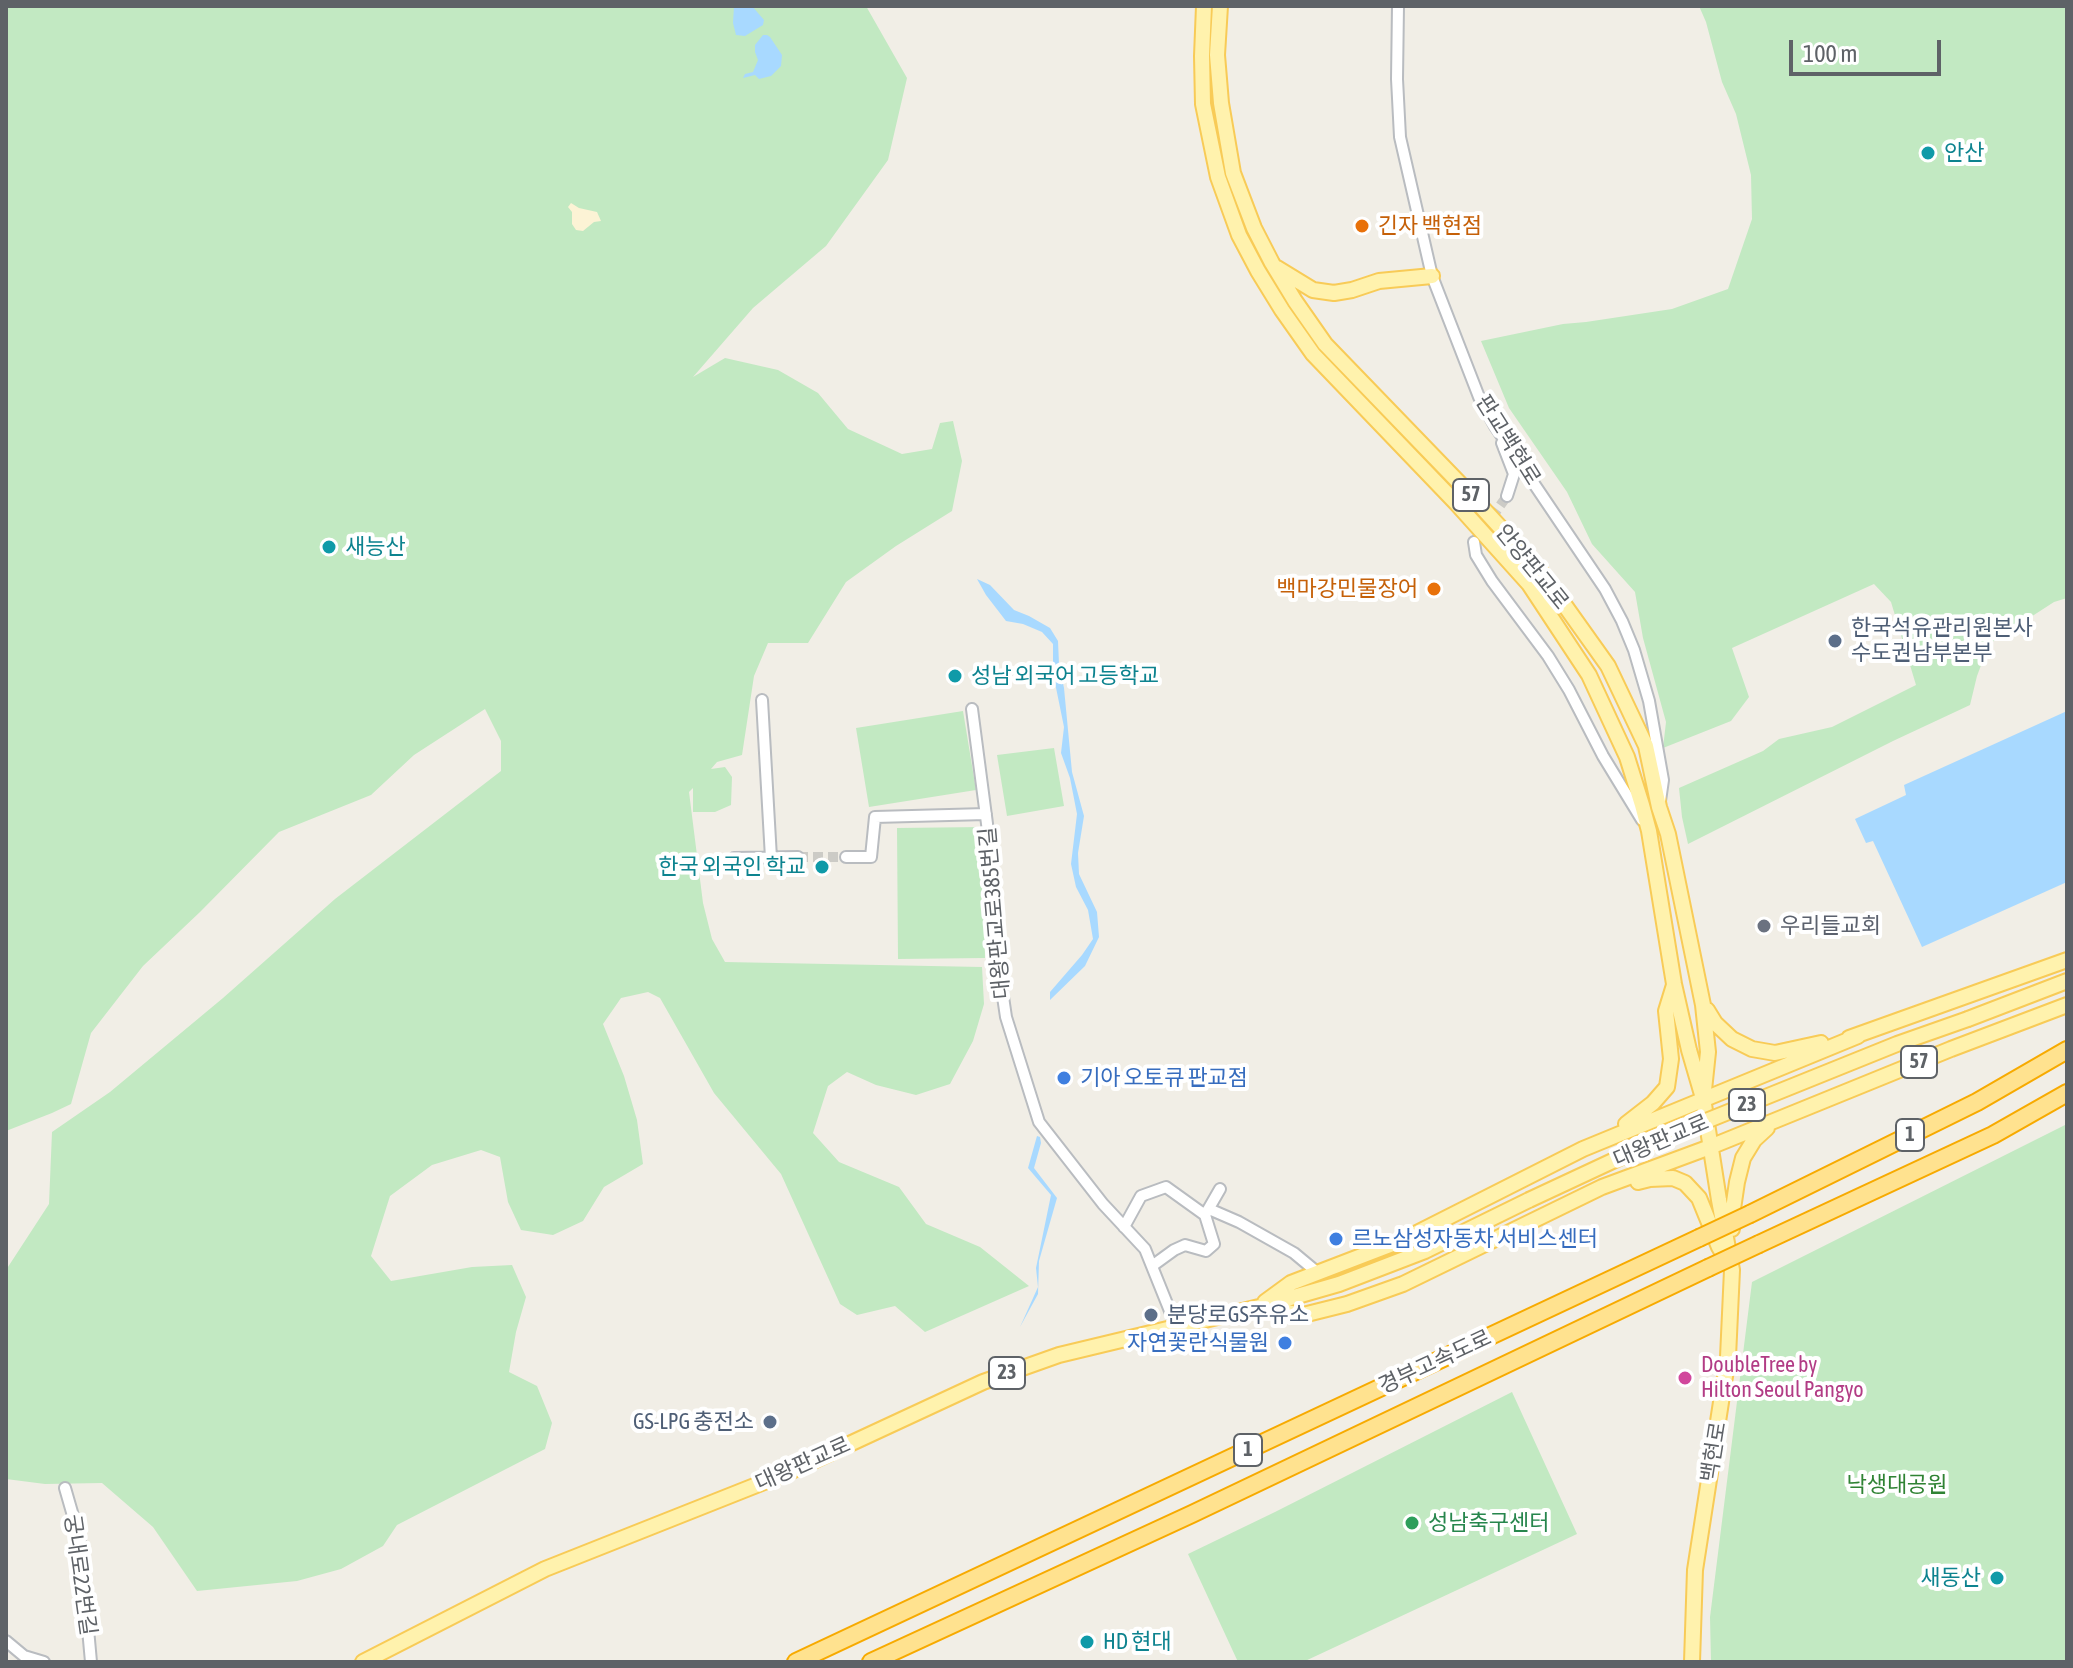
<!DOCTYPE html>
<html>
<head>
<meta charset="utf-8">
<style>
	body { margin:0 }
	#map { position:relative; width:2073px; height:1668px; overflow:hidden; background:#f1eee6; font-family:"Asap Condensed",sans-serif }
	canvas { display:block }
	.frame { position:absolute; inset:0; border:8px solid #5e6267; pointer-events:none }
	.scale { position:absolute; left:1789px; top:40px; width:152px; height:36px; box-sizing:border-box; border:4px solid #5e6267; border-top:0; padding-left:10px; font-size:24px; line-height:28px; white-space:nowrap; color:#5e6267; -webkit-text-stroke:6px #fff; paint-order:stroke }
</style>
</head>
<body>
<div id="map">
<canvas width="2073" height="1668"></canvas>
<div class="frame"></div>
<div class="scale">100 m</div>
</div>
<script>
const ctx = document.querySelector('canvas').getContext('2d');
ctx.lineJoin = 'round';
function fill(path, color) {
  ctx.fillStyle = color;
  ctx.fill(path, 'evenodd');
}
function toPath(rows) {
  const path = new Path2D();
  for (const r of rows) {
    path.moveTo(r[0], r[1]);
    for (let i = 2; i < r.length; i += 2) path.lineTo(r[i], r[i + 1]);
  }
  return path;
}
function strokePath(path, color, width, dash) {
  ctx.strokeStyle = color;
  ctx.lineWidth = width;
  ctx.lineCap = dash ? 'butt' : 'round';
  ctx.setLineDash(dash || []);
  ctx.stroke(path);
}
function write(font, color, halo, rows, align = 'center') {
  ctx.font = font + ' "Asap Condensed","Noto Sans KR",sans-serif';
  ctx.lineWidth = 8;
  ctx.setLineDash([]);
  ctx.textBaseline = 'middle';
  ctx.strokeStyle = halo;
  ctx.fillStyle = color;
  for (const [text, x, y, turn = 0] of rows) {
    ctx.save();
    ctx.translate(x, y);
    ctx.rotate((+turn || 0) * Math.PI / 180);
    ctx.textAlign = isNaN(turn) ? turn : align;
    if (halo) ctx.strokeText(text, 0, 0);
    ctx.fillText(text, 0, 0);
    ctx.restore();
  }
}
fill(toPath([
	[6,6,866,6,907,78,888,160,826,246,753,308,693,377,725,358,778,370,818,393,848,429,902,454,932,449,940,423,953,421,962,461,952,511,896,546,846,582,808,643,768,643,754,676,742,755,717,762,711,769,725,767,732,777,731,805,715,812,693,812,693,788,689,792,703,903,712,939,725,962,982,967,984,1004,973,1041,950,1084,916,1095,876,1085,847,1072,828,1086,813,1133,839,1162,899,1187,926,1224,980,1247,1029,1286,925,1332,895,1306,857,1315,840,1304,781,1174,714,1093,660,998,648,992,621,998,603,1024,624,1076,637,1120,643,1164,604,1187,583,1221,553,1235,521,1230,508,1202,500,1157,481,1150,432,1165,390,1196,371,1256,391,1281,472,1267,512,1265,526,1297,516,1332,509,1372,537,1386,552,1423,545,1449,397,1525,383,1546,341,1569,297,1581,197,1591,153,1527,102,1483,45,1484,6,1479,6,1270,49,1204,52,1132,110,1092,223,998,335,899,501,771,501,741,485,709,414,755,371,795,279,832,200,912,143,966,91,1033,71,1104,52,1113,6,1131],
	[1699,6,2067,6,2067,598,2054,602,1989,644,1977,676,1970,705,1893,741,1688,844,1682,817,1679,788,1763,751,1779,739,1832,727,1916,685,1891,602,1874,584,1732,648,1749,697,1731,721,1663,748,1666,722,1643,638,1635,592,1592,544,1567,492,1509,408,1481,341,1563,324,1586,322,1672,309,1728,289,1752,219,1751,175,1736,114,1722,82,1706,22],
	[963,711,976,790,869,807,856,728],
	[1054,748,1064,806,1007,816,997,755],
	[983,827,985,958,898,959,897,828],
	[2067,1124,2067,1662,1711,1662,1710,1617,1752,1282],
	[1512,1392,1577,1534,1303,1662,1238,1662,1188,1554,1275,1512]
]), '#c2e9c2');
fill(toPath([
	[571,203,579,208,597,212,601,221,594,222,583,231,576,230,572,224,572,212,568,207]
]), '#fcf3d5');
fill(toPath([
	[734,6,752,6,764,20,763,25,745,36,736,35,733,23],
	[763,35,767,35,770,37,782,55,781,66,771,76,759,79,755,75,743,78,745,74,753,72,758,60,755,52,755,45],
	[977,579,990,585,1014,610,1029,616,1050,628,1058,641,1059,664,1064,688,1072,772,1084,816,1078,853,1079,874,1097,912,1099,937,1085,966,1050,1000,1050,992,1082,955,1093,939,1088,910,1076,887,1071,864,1077,814,1070,778,1061,753,1064,727,1053,673,1053,644,1042,632,1023,624,1006,621,986,595],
	[2067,711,2067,882,1922,947,1873,841,1866,843,1855,819,1906,795,1904,785],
	[1037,1136,1040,1137,1041,1143,1034,1168,1057,1198,1039,1261,1038,1294,1020,1327,1038,1287,1036,1268,1051,1195,1028,1168]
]), '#a8d9ff');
strokePath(toPath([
	[1474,542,1507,496],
	[798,857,846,857]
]), '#cccbc6', 10, [10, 5]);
const minor = toPath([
	[1398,6,1397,79,1400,137,1432,276,1479,397,1495,426,1605,589,1622,621,1634,650,1649,701,1663,780,1660,801],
	[1502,443,1514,474,1507,496],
	[1474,542,1476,555,1492,581,1548,656,1569,690,1603,756,1642,820],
	[762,700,771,858],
	[972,709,989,839,994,936,1006,1017,1039,1122,1103,1204,1145,1249,1176,1326],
	[846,857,871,857,875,817,986,814],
	[734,858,798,857],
	[1209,1209,1239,1222,1294,1253,1318,1273],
	[1124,1227,1141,1196,1166,1187,1205,1215],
	[1152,1266,1174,1250,1185,1245,1206,1251,1214,1244,1205,1215,1220,1189],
	[65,1488,80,1540,91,1662],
	[6,1641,24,1656,44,1662]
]);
const major = toPath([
	[1204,6,1202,56,1203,104,1218,177,1239,235,1258,271,1282,310,1313,354,1457,504,1529,584,1589,675,1627,757,1642,805,1649,831,1674,984,1689,1050,1703,1098,1719,1200,1732,1270,1728,1357,1695,1570,1692,1662],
	[1220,6,1217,55,1221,103,1233,173,1254,228,1272,263,1295,301,1325,344,1467,491,1541,572,1608,666,1646,746,1659,807,1668,834,1703,1005,1708,1052,1704,1090],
	[1277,268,1313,290,1334,293,1352,290,1379,281,1432,276],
	[1707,1010,1715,1023,1732,1039,1752,1049,1775,1053,1821,1043],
	[1968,1019,2067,981],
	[1849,1038,2067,960],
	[1626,1124,1653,1103,1667,1087,1671,1059,1666,1011,1674,985],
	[1638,1182,1650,1179,1673,1178,1685,1183,1699,1198,1719,1247,1726,1259],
	[1732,1229,1733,1209,1737,1182,1743,1158,1754,1140,1767,1128],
	[1265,1302,1291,1283,1403,1240,1583,1149,1858,1036],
	[1263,1308,1303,1315,1347,1304,1403,1284,1602,1187,1710,1147,1951,1049,2067,1005],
	[363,1662,545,1569,787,1473,983,1382,1059,1355,1259,1307,1339,1284,1425,1251,1529,1200]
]);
const highway = toPath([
	[1750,1214,1977,1102,2067,1050],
	[1759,1244,1993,1135,2067,1093],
	[796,1662,1699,1238],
	[871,1662,1192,1514,1708,1268]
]);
strokePath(minor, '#b9bcc0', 14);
strokePath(major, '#f8cb57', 18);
strokePath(highway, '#f7aa00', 20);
strokePath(minor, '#fff', 10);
strokePath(major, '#fff2ad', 14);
strokePath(highway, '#ffe28f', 16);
const majorBridge = toPath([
	[1529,1200,1649,1144,1897,1044,1968,1019]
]);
const highwayBridge = toPath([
	[1699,1238,1750,1214],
	[1708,1268,1759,1244]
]);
strokePath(majorBridge, '#f8cb57', 18, []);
strokePath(highwayBridge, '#f7aa00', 20, []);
strokePath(majorBridge, '#fff2ad', 14);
strokePath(highwayBridge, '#ffe28f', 16);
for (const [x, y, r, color] of [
	[1928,153,8,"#0f9aa8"],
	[1362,226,8,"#e8710a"],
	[329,547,8,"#0f9aa8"],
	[1434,589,8,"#e8710a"],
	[1835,641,8,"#5c6f8a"],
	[955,676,8,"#0f9aa8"],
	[822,867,8,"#0f9aa8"],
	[1764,926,8,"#6b7280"],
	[1064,1078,8,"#3f7fe0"],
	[1336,1239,8,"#3f7fe0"],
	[1151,1315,8,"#5c6f8a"],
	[1285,1343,8,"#3f7fe0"],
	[1685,1378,8,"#d1479c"],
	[770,1422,8,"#5c6f8a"],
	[1412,1523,8,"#2e9e5b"],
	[1997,1578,8,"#0f9aa8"],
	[1087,1642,8,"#0f9aa8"]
]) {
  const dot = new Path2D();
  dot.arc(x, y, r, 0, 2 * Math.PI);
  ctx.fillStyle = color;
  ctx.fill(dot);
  strokePath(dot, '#fff', 3);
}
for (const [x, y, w] of [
	[1471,495,36],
	[1919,1062,36],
	[1747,1105,36],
	[1910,1135,28],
	[1007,1373,36],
	[1248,1450,28]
]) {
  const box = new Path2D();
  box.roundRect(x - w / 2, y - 16, w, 32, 6);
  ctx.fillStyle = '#fff';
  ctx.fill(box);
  strokePath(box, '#5e6267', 2);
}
write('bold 20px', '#5e6267', null, [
	["57",1471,495],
	["57",1919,1062],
	["23",1747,1105],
	["1",1910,1135],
	["23",1007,1373],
	["1",1248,1450]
]);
write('22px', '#0d838f', '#fff', [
	["안산",1944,153],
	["새능산",345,547],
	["성남 외국어 고등학교",971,676],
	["한국 외국인 학교",806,867,"right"],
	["새동산",1981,1578,"right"],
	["HD 현대",1103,1642]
], 'left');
write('22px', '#c56008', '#fff', [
	["긴자 백현점",1378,226],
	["백마강민물장어",1418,589,"right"]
], 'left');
write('22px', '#5e6267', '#fff', [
	["판교백현로",1508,440,58],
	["안양판교로",1532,567,51],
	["대왕판교로385번길",995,913,-95],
	["대왕판교로",1661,1141,-23],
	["경부고속도로",1435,1362,-25],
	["백현로",1714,1452,-81],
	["대왕판교로",803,1464,-24],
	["궁내로22번길",80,1575,82]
]);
write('22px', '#4e5e75', '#fff', [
	["한국석유관리원본사",1851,628],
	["수도권남부본부",1851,653],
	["분당로GS주유소",1167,1315],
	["GS-LPG 충전소",754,1422,"right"]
], 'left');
write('22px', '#5b616d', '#fff', [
	["우리들교회",1780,926]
], 'left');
write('22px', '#366cbe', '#fff', [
	["기아 오토큐 판교점",1080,1078],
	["르노삼성자동차 서비스센터",1352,1239],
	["자연꽃란식물원",1269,1343,"right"]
], 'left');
write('22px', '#b23c85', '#fff', [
	["DoubleTree by",1701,1365],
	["Hilton Seoul Pangyo",1701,1390]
], 'left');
write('22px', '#308334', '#fff', [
	["낙생대공원",1897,1485]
]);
write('22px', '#27864d', '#fff', [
	["성남축구센터",1428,1523]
], 'left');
</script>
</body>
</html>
